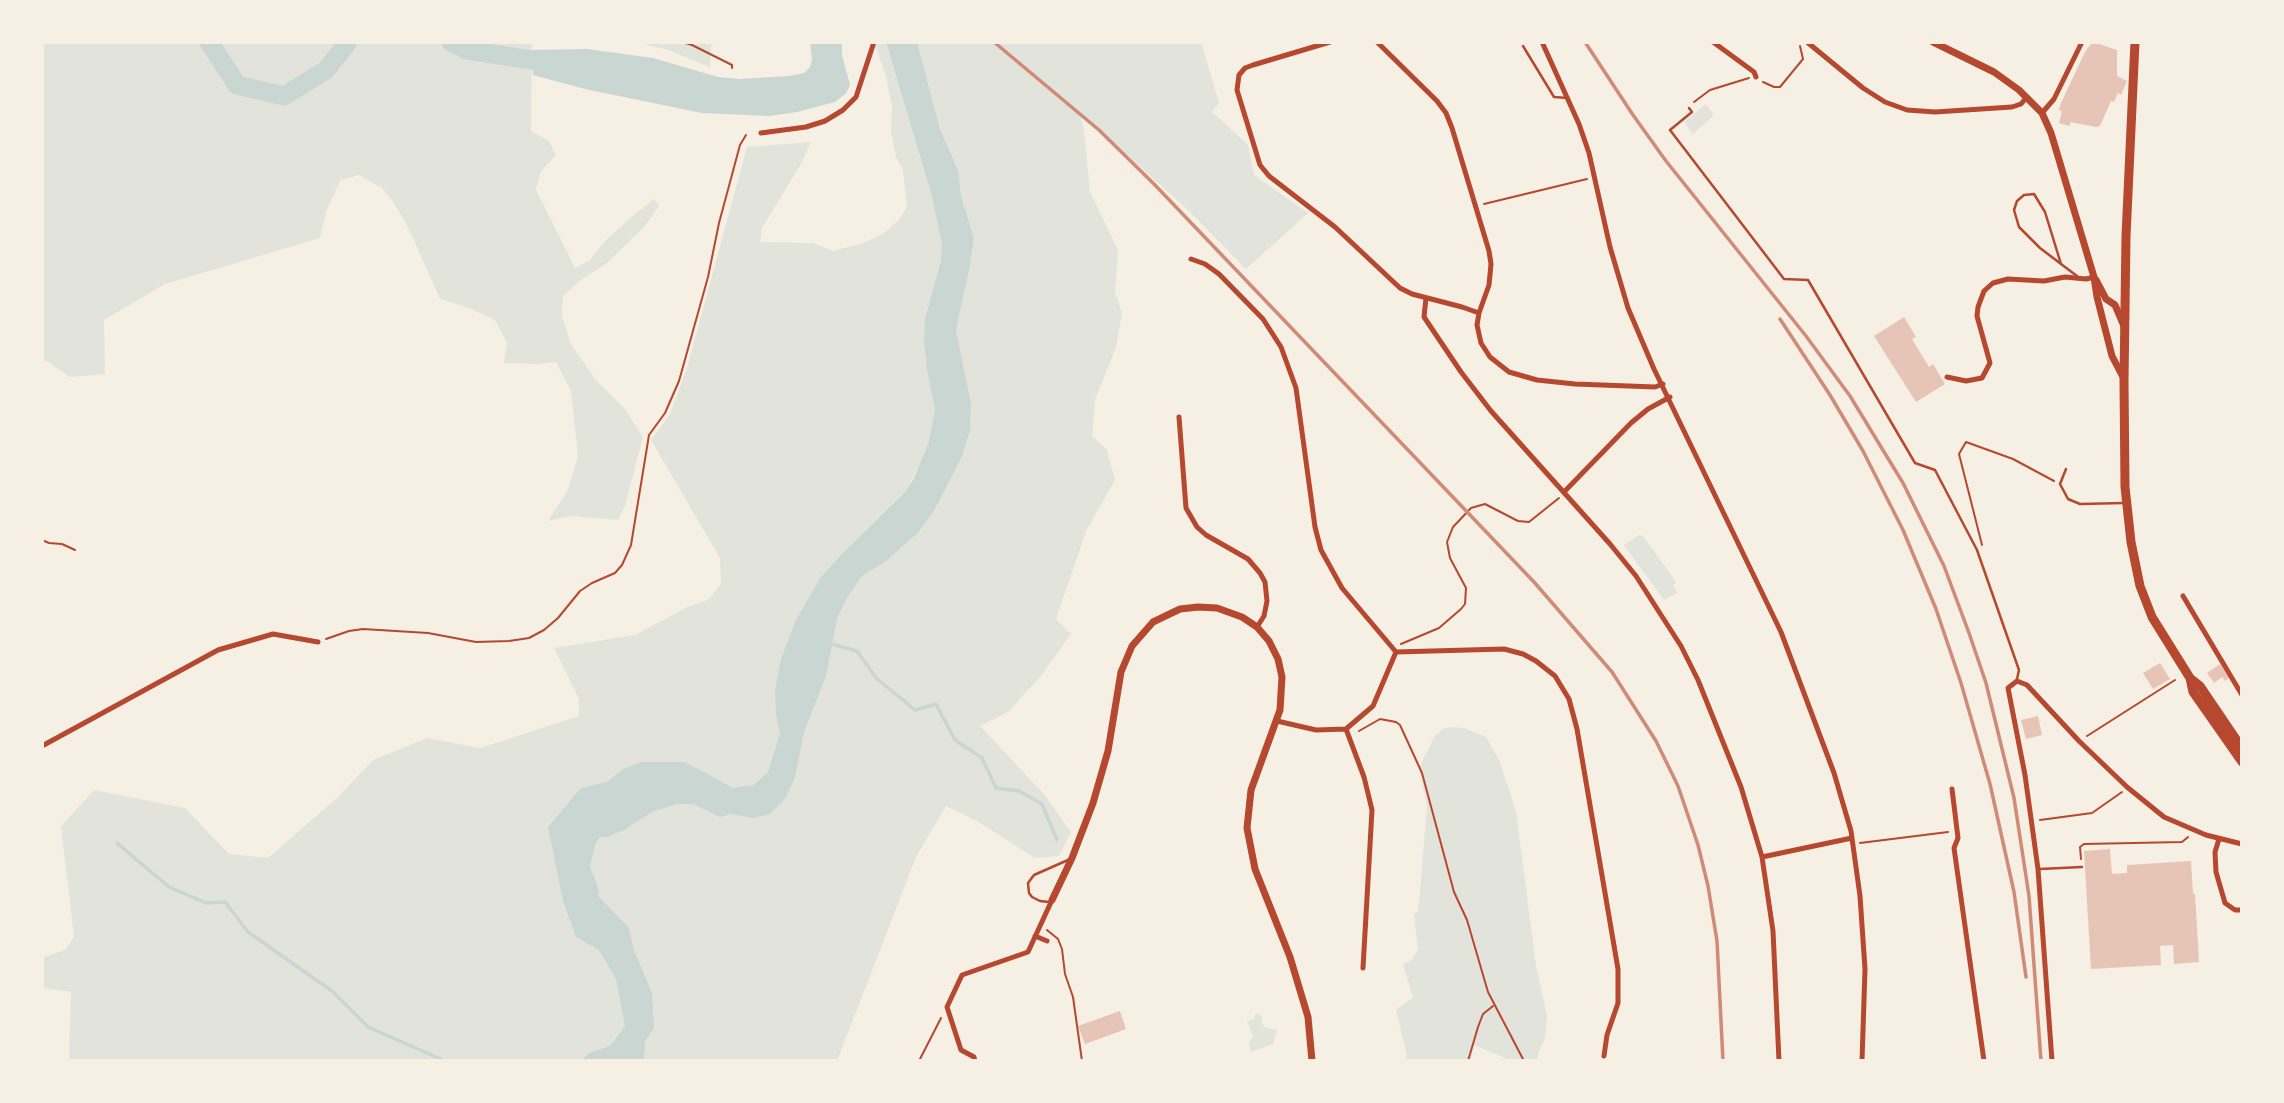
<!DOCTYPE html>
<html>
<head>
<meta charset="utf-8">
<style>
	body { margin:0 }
	#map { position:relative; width:2284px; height:1103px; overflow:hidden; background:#f6efe4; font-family:"Nunito Sans",sans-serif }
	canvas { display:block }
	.frame { position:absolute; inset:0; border:44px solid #f6efe4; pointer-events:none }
</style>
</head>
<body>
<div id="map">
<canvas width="2284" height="1103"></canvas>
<div class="frame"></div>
</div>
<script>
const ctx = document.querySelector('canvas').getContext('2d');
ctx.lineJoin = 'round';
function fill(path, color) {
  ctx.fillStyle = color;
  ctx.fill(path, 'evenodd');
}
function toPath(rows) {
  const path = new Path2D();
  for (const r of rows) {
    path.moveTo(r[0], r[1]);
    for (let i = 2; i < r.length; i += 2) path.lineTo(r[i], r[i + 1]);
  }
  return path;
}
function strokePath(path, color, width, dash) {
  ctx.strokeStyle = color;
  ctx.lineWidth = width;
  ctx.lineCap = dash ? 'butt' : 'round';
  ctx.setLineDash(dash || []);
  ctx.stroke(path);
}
fill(toPath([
	[42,42,532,42,531,131,549,141,556,155,541,171,536,190,575,268,590,260,603,243,629,219,654,199,659,206,644,227,606,264,582,279,563,296,562,317,571,344,595,379,624,408,643,437,625,506,618,520,570,516,548,521,567,492,578,456,571,391,556,362,539,364,504,363,507,343,495,320,469,308,440,299,409,229,394,203,382,188,359,175,340,181,326,212,320,238,165,284,104,320,105,374,70,377,42,358],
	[635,42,716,42,711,46,710,67,668,50],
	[874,42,886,42,931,193,942,244,941,260,925,319,927,370,935,410,928,444,922,460,905,492,842,554,822,577,832,637,837,619,847,598,862,576,885,562,917,534,935,509,961,459,971,403,956,330,970,266,974,238,961,196,958,170,940,129,917,42,1201,42,1219,103,1212,112,1248,145,1254,175,1308,213,1246,269,1191,213,1080,112,1084,131,1090,192,1118,250,1115,292,1122,313,1116,347,1095,400,1092,436,1107,450,1115,480,1086,531,1056,619,1071,634,1041,676,1008,712,980,726,1044,794,1071,832,1059,856,1035,858,977,821,946,806,916,857,837,1061,70,1061,69,1058,71,992,42,988,42,958,65,950,74,937,61,826,94,790,185,808,229,854,268,858,337,798,373,760,427,738,480,748,579,716,579,699,554,648,635,635,687,607,708,600,721,584,720,558,651,440,670,414,687,368,747,147,811,142,801,164,762,228,760,242,813,243,833,251,863,243,881,235,898,221,907,207,903,170,896,157,891,131,892,107,886,76],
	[1706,104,1714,115,1693,134,1684,122],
	[1639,535,1643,536,1676,582,1673,585,1677,593,1664,600,1624,545],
	[1451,727,1464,728,1486,737,1499,760,1516,811,1536,966,1547,1016,1545,1038,1538,1053,1538,1061,1512,1061,1474,1045,1470,1061,1403,1061,1407,1056,1396,1010,1413,997,1403,964,1412,960,1418,949,1414,914,1418,911,1419,903,1427,806,1419,768,1435,736,1443,729],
	[1256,1013,1262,1017,1262,1023,1266,1028,1277,1030,1273,1044,1251,1052,1249,1042,1253,1036,1247,1021,1254,1019]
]), '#e2e4dc');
fill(toPath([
	[810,42,842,42,842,55,850,85,846,93,835,102,797,112,769,116,702,113,585,89,533,75,532,50,587,49,653,58,718,77,740,79,789,76,804,73,810,67,812,59],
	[886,42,917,42,940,129,958,170,961,196,974,238,970,266,956,330,971,403,970,430,961,459,935,509,918,533,885,562,862,576,847,598,837,619,826,676,804,732,795,778,784,800,770,814,753,818,731,814,720,817,693,804,677,804,652,812,624,830,607,837,600,837,595,844,590,867,599,890,598,896,629,928,633,948,652,993,654,1028,645,1041,644,1061,581,1061,589,1053,610,1046,625,1026,616,979,599,950,576,937,563,901,548,827,581,788,607,782,623,769,641,762,685,762,733,788,754,785,768,772,780,734,776,713,775,691,780,662,796,620,821,577,842,554,905,492,914,478,928,444,935,410,927,370,924,342,925,319,941,260,942,244,931,193]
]), '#c9d6d2');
strokePath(toPath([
	[828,643,857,651,876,678,915,710,936,704,955,740,982,758,996,788,1019,791,1042,804,1057,840],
	[117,843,169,887,206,903,225,902,248,932,332,991,368,1027,445,1061]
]), '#c9d6d2', 3.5);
strokePath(toPath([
	[209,42,237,85,284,96,326,70,348,42],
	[451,42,467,50,538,61,559,60]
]), '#c9d6d2', 19);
fill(toPath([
	[2093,42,2117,50,2117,76,2127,81,2121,95,2118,93,2114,102,2111,101,2100,126,2096,127,2070,122,2070,126,2059,123,2062,111,2059,110,2061,103,2086,50],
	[1904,317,1916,337,1912,339,1929,367,1933,364,1945,384,1916,402,1874,336],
	[2160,663,2170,679,2153,689,2143,673],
	[2220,664,2229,678,2225,681,2222,677,2214,683,2207,673],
	[2038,716,2042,735,2026,739,2021,720],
	[2110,849,2112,874,2127,873,2127,865,2191,861,2193,894,2195,894,2199,962,2174,964,2173,945,2160,946,2161,965,2091,969,2084,851],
	[1120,1011,1126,1029,1085,1044,1078,1026]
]), '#e6c5b7');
strokePath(toPath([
	[682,42,692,45,732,65,732,68],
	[1763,82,1774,87,1780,87,1803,59,1800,46],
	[1694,102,1710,90,1749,78],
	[1484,204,1587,179],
	[42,540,49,543,62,544,75,550],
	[1982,545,1959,454,1966,442,2013,459,2054,481],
	[326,639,349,631,363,629,428,633,476,642,509,641,529,638,544,630,558,618,580,591,592,583,615,573,622,565,631,545,649,435,665,413,679,381,708,277,719,223,740,145,746,135],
	[1401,644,1439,628,1461,609,1465,604,1466,588,1450,558,1447,542,1453,527,1471,508,1485,504,1518,521,1529,522,1559,498],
	[1359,731,1380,719,1396,722,1400,725,1422,773,1454,892,1467,920,1488,992,1524,1061],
	[2087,736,2175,680],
	[2040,820,2092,813,2122,792],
	[1860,843,1948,832],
	[2081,859,2080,847,2084,844,2182,842,2188,837],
	[1047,930,1058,939,1062,949,1065,974,1073,997,1082,1061],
	[919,1061,941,1018],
	[1468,1061,1478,1027,1483,1014,1493,1006]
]), '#b5482f', 2);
strokePath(toPath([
	[1523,46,1554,97,1568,98],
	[1689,108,1692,112,1670,130,1784,279,1808,280,1915,463,1935,470,1977,550,2019,670,2017,679],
	[2061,264,2045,212,2034,194,2024,195,2017,201,2014,210,2019,227,2040,248,2061,264,2077,276],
	[2066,469,2060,484,2068,499,2080,504,2124,503],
	[2040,869,2082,867],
	[1049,902,1040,901,1032,897,1029,893,1028,883,1034,875,1068,860]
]), '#b5482f', 2.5);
strokePath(toPath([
	[1330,42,1253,65,1245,68,1239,75,1237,90,1260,165,1269,176,1335,227,1400,288,1412,294,1462,307,1479,313],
	[1377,42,1437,101,1446,113,1452,128,1489,251,1491,264,1489,285,1479,313,1477,325,1481,343,1490,357,1509,372,1537,380,1575,384,1655,387,1663,384],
	[1542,42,1579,124,1589,153,1610,247,1628,308,1654,369,1781,632,1834,773,1851,831,1860,896,1865,969,1862,1061],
	[1713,42,1754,72,1756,77],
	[1807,42,1863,88,1885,102,1907,110,1935,112,2012,107,2021,104,2026,98],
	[2042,113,2054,99,2082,42],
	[761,133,806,127,825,121,843,110,856,97,874,42],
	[1191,259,1205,264,1219,274,1263,319,1281,347,1296,388,1315,527,1321,550,1342,588,1396,652],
	[1426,298,1424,317,1461,372,1491,411,1610,544,1636,576,1681,646,1698,680,1741,787,1762,857,1773,931,1779,1061],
	[1947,377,1966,381,1982,378,1990,363,1977,316,1978,307,1984,291,1993,283,2008,279,2044,281,2065,277,2086,279,2094,277],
	[1179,417,1186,508,1197,527,1206,535,1248,559,1260,573,1265,582,1267,601,1264,616,1257,627],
	[1564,492,1631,423,1648,409,1670,397],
	[2183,596,2242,695],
	[1277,721,1316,730,1346,729,1373,706,1396,652,1504,649,1523,654,1536,661,1555,676,1569,699,1577,729,1618,969,1618,1003,1607,1035,1604,1056],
	[1346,729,1364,777,1372,810,1363,968],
	[42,746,218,650,273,634,318,642],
	[1952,789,1958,838,1954,848,1984,1061],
	[2219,839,2215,852,2216,872,2225,903,2235,910,2242,910],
	[1762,857,1852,838],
	[1035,936,1047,941],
	[975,1061,974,1057,961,1050,947,1007,962,975,1028,952,1052,900],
	[2052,1061,2038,869,2025,775,2008,688,2017,681,2027,685,2079,741,2127,787,2164,817,2206,835,2242,844]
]), '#b5482f', 5);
strokePath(toPath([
	[1933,42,1994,72,2019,90,2042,113,2051,133,2094,277,2097,297,2112,356,2123,377],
	[2096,280,2106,299,2115,305,2124,326],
	[1052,900,1072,858,1093,803,1108,751,1121,672,1132,646,1153,622,1180,609,1198,607,1217,608,1242,617,1257,627,1269,641,1278,659,1282,677,1280,710,1251,790,1247,828,1255,869,1290,957,1308,1017,1312,1061]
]), '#b5482f', 7);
strokePath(toPath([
	[2135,42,2126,236,2124,381,2125,487,2131,542,2140,586,2152,617,2190,678,2200,686,2242,748],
	[2190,678,2193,692,2242,762]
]), '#b5482f', 9);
strokePath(toPath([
	[994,42,1099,130,1154,184,1534,582,1612,672,1656,741,1678,786,1698,845,1708,886,1717,941,1723,1061],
	[1585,42,1633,115,1666,161,1806,336,1850,396,1903,483,1944,566,1969,633,1986,683,2014,798,2029,896,2041,1061],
	[1780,319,1830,395,1863,451,1903,530,1936,609,1961,683,1990,784,2014,892,2026,977]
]), '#cf8b77', 3.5);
</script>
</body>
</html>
